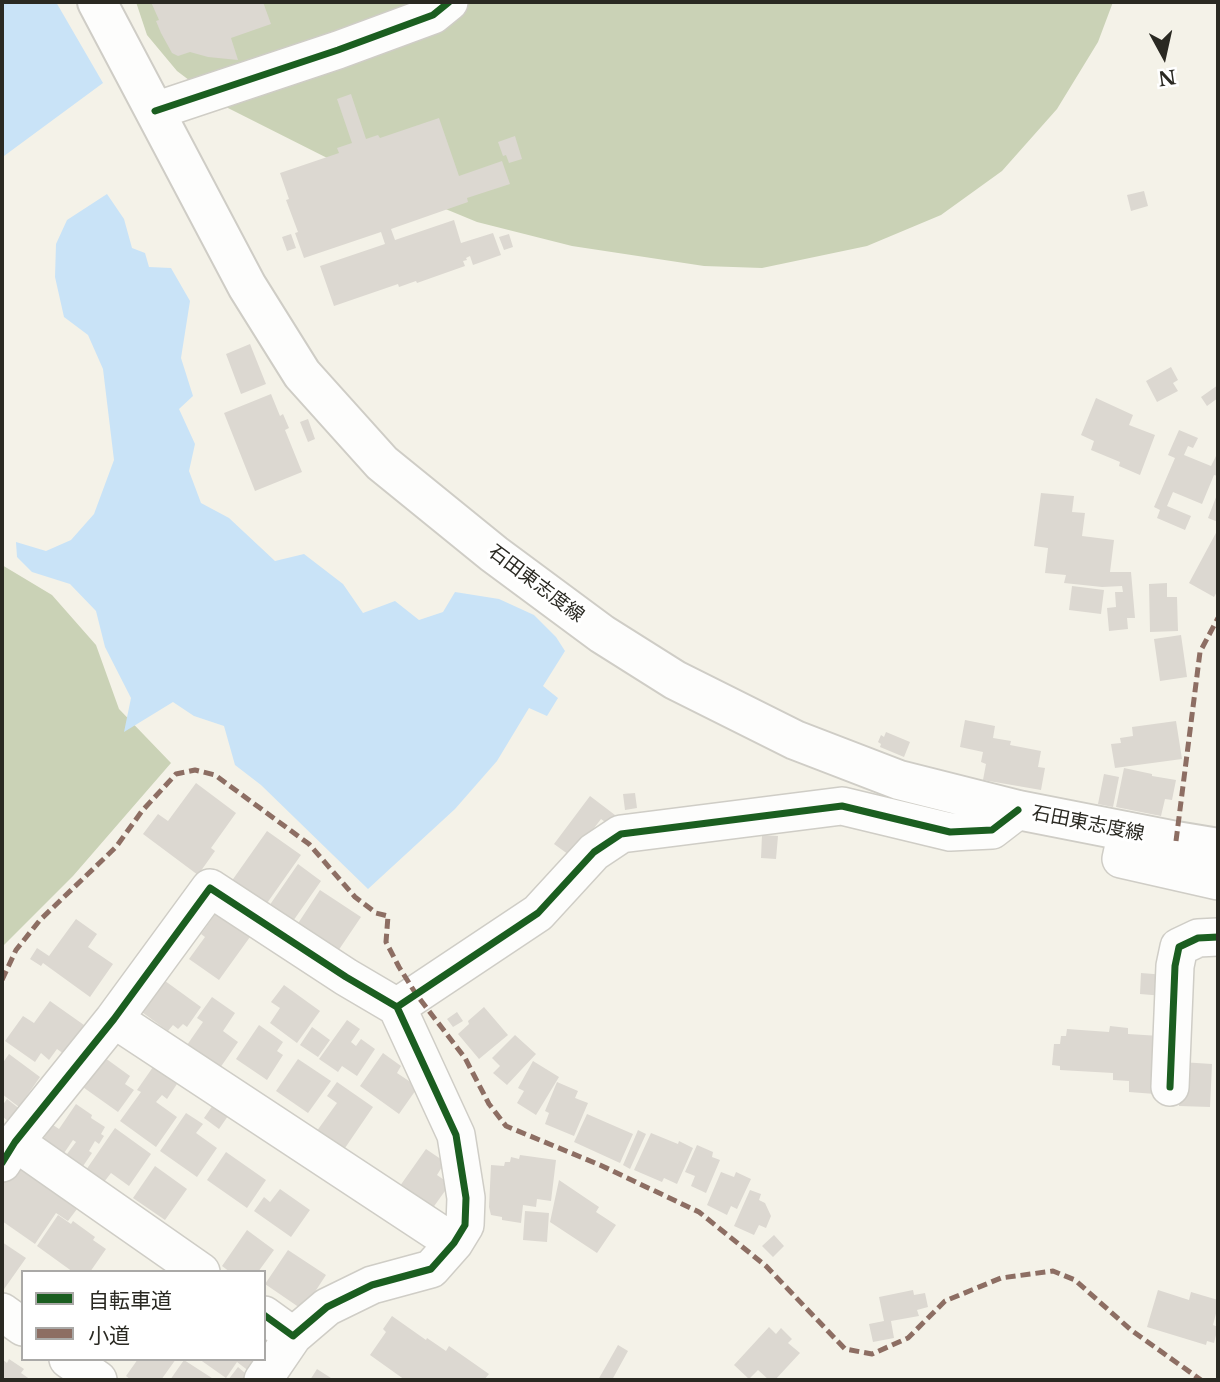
<!DOCTYPE html>
<html>
<head>
<meta charset="utf-8">
<style>
	body { margin:0 }
	#map { position:relative; width:1220px; height:1382px; overflow:hidden; background:#f4f2e8; font-family:"Libre Baskerville","Noto Sans JP",serif }
	canvas { display:block }
	.frame { position:absolute; inset:0; border:4px solid #2a2922; pointer-events:none }
	.legend { position:absolute; left:21px; top:1270px; width:245px; height:91px; box-sizing:border-box; background:#fff; border:2px solid #aaa9a7; margin:0; padding:9px 12px; list-style:none; font-size:21px; color:#2a2922 }
	.legend li { display:flex; align-items:center; gap:14px; height:35px }
	.legend b { width:35px; border:2px solid #aaa9a7 }
	.north { position:absolute; left:1129px; top:21px; width:70px; height:70px; -webkit-text-stroke:5px #fff; paint-order:stroke; rotate:172deg; font-size:19px; font-weight:700; line-height:28px; text-align:center; color:#2a2922 }
	.north::after { content:''; display:block; margin:auto; width:24px; height:32px; background:#2a2922; clip-path:polygon(50% 0,100% 100%,50% 72%,0 100%) }
</style>
</head>
<body>
<div id="map">
<canvas width="1220" height="1382"></canvas>
<div class="frame"></div>
<ul class="legend">
<li><b style="height:9px;background:#1b5e20"></b>自転車道</li>
<li><b style="height:9px;background:#8d6e63"></b>小道</li>
</ul>
<div class="north">N</div>
</div>
<script>
const ctx = document.querySelector('canvas').getContext('2d');
ctx.lineJoin = 'round';
function fill(path, color) {
  ctx.fillStyle = color;
  ctx.fill(path, 'evenodd');
}
function toPath(rows) {
  const path = new Path2D();
  for (const r of rows) {
    path.moveTo(r[0], r[1]);
    for (let i = 2; i < r.length; i += 2) path.lineTo(r[i], r[i + 1]);
  }
  return path;
}
function strokePath(path, color, width, dash) {
  ctx.strokeStyle = color;
  ctx.lineWidth = width;
  ctx.lineCap = dash ? 'butt' : 'round';
  ctx.setLineDash(dash || []);
  ctx.stroke(path);
}
function write(font, color, halo, rows, align = 'center') {
  ctx.font = font + ' "Libre Baskerville","Noto Sans JP",serif';
  ctx.lineWidth = 6;
  ctx.setLineDash([]);
  ctx.textBaseline = 'middle';
  ctx.strokeStyle = halo;
  ctx.fillStyle = color;
  for (const [text, x, y, turn = 0] of rows) {
    ctx.save();
    ctx.translate(x, y);
    ctx.rotate((+turn || 0) * Math.PI / 180);
    ctx.textAlign = isNaN(turn) ? turn : align;
    if (halo) ctx.strokeText(text, 0, 0);
    ctx.fillText(text, 0, 0);
    ctx.restore();
  }
}
fill(toPath([
	[136,2,1113,2,1098,42,1057,109,1002,171,941,215,867,246,762,268,704,266,572,246,477,222,351,170,222,105,177,71,147,35],
	[2,565,52,595,96,645,119,709,171,763,73,876,2,947]
]), '#cad2b6');
fill(toPath([
	[2,2,56,2,103,83,4,156,2,179],
	[107,194,124,219,132,248,145,253,149,267,171,268,190,301,181,358,193,396,179,409,195,444,189,471,201,503,229,518,275,561,304,554,343,584,363,613,395,601,419,620,443,612,455,592,499,599,534,615,556,637,565,651,543,686,558,698,547,716,529,708,497,761,455,809,368,889,261,785,235,765,224,726,194,716,173,702,124,732,131,698,105,647,96,611,70,584,32,572,17,557,16,542,46,551,71,540,94,514,114,460,103,369,88,335,64,317,55,277,56,244,67,220]
]), '#c9e3f7');
fill(toPath([
	[151,2,263,2,271,24,231,38,238,60,208,57,190,52,178,56,172,53,161,33,156,21,159,20],
	[351,94,366,139,378,135,380,138,439,118,459,176,502,161,510,184,467,198,468,202,391,229,395,240,454,220,461,243,493,233,501,255,473,265,470,256,466,258,467,260,463,261,465,266,417,283,416,281,399,287,398,284,334,306,320,266,385,244,381,232,304,258,295,233,298,232,286,200,289,199,280,173,339,153,337,148,352,143,337,99],
	[515,136,522,159,509,163,506,155,503,156,498,142],
	[1144,191,1148,206,1131,211,1127,195],
	[291,234,296,248,287,251,282,237],
	[509,234,513,247,504,250,499,237],
	[250,344,266,384,241,394,226,354],
	[1171,367,1178,380,1173,383,1178,391,1157,402,1146,381],
	[1218,385,1218,398,1207,406,1201,397],
	[271,394,280,416,283,414,289,428,285,430,302,472,255,491,224,413],
	[1096,398,1133,415,1129,425,1155,435,1140,475,1119,466,1120,462,1091,450,1094,441,1081,435],
	[308,419,315,439,308,442,300,422],
	[1179,430,1198,438,1193,448,1188,446,1184,455,1211,466,1216,456,1218,456,1218,476,1214,475,1202,504,1173,492,1167,506,1191,516,1185,530,1157,518,1160,510,1154,507,1175,458,1168,455],
	[1218,492,1218,522,1208,518],
	[1041,493,1074,496,1072,512,1085,513,1082,536,1114,540,1110,572,1131,572,1135,618,1127,618,1128,629,1109,631,1107,608,1116,607,1115,592,1123,592,1122,586,1102,587,1064,583,1066,575,1045,573,1048,548,1034,546],
	[1217,531,1218,532,1218,590,1214,597,1189,583],
	[1167,583,1167,597,1177,597,1178,631,1150,632,1149,584],
	[1072,586,1104,590,1101,614,1069,610],
	[1181,635,1187,677,1160,681,1154,639],
	[965,720,995,726,993,738,1011,741,1010,745,1041,751,1038,767,1045,768,1041,790,983,780,986,764,981,762,983,752,960,747],
	[1176,721,1182,759,1115,768,1111,744,1121,743,1120,738,1133,736,1132,727],
	[886,732,910,742,904,757,880,747,881,744,878,742,881,735,884,737],
	[1124,768,1152,774,1152,776,1176,780,1172,800,1165,799,1161,816,1116,807],
	[1104,774,1119,777,1113,807,1098,804],
	[196,783,236,813,211,848,215,851,198,875,143,834,158,814,168,821],
	[635,793,637,808,625,810,623,794],
	[590,796,615,815,608,824,601,819,572,857,554,844],
	[267,831,301,855,265,906,231,882],
	[762,835,778,836,776,859,761,858],
	[298,864,321,881,291,924,267,909],
	[320,890,361,917,336,954,295,928],
	[216,913,250,937,219,980,189,959,205,937,201,934],
	[76,919,97,934,88,947,113,964,90,997,43,963,41,966,30,959,37,948,49,956],
	[1141,973,1166,975,1164,996,1140,994],
	[161,978,201,1007,187,1027,183,1024,178,1029,173,1025,168,1031,139,1010],
	[284,985,320,1011,297,1043,270,1023,280,1008,271,1002],
	[212,997,235,1013,223,1031,238,1042,220,1068,187,1045,203,1022,197,1018],
	[50,1001,84,1025,64,1054,57,1049,49,1060,41,1053,35,1062,5,1041,23,1016,34,1023],
	[484,1007,508,1035,479,1059,458,1034,469,1024,468,1021],
	[457,1012,463,1021,453,1027,447,1019],
	[347,1020,360,1029,351,1042,356,1046,361,1039,375,1049,357,1076,342,1066,338,1072,319,1059],
	[259,1025,283,1042,277,1051,283,1055,267,1080,236,1059],
	[1110,1026,1128,1028,1128,1034,1160,1036,1155,1094,1129,1092,1129,1081,1113,1080,1113,1073,1060,1070,1060,1066,1052,1065,1054,1044,1060,1044,1061,1036,1066,1036,1067,1029,1109,1032],
	[312,1027,330,1040,318,1057,300,1045],
	[515,1035,536,1054,507,1085,493,1073,500,1066,492,1058],
	[383,1053,401,1066,397,1073,418,1087,399,1114,360,1086],
	[9,1054,40,1077,19,1107,2,1094,2,1064],
	[101,1055,130,1076,125,1084,134,1090,118,1112,80,1085],
	[298,1059,331,1081,308,1113,276,1091],
	[533,1061,559,1077,536,1115,517,1103,524,1091,518,1088],
	[1181,1062,1212,1064,1210,1107,1179,1106],
	[153,1067,177,1084,167,1099,162,1095,156,1102,177,1117,156,1147,120,1121,141,1092,137,1090],
	[337,1082,373,1107,345,1148,328,1137,325,1142,314,1135,337,1103,327,1096],
	[557,1082,578,1091,575,1098,588,1103,574,1136,545,1124,549,1113,545,1111],
	[7,1099,21,1110,10,1123,2,1116,2,1106],
	[76,1104,92,1115,91,1118,105,1127,101,1134,104,1136,99,1144,95,1141,89,1151,92,1153,81,1169,64,1158,76,1142,73,1140,62,1156,41,1142,53,1125,59,1129],
	[213,1105,228,1116,219,1129,204,1118],
	[186,1113,203,1124,196,1133,217,1148,197,1177,160,1151],
	[587,1114,633,1134,620,1163,574,1142],
	[115,1128,151,1154,129,1186,111,1173,104,1182,86,1170],
	[638,1130,646,1134,630,1169,623,1165],
	[651,1133,678,1144,679,1141,693,1148,677,1184,664,1178,662,1182,634,1170],
	[697,1145,713,1152,712,1157,720,1160,706,1193,691,1186,695,1176,685,1172],
	[426,1149,445,1162,437,1175,450,1184,427,1216,395,1193],
	[226,1152,266,1180,247,1208,207,1180],
	[520,1155,556,1160,551,1201,537,1199,536,1207,523,1205,521,1223,502,1220,502,1217,491,1215,489,1207,491,1165,504,1166,505,1162,510,1162,511,1157,519,1159],
	[24,1166,80,1205,68,1221,56,1213,35,1244,2,1221,2,1183,13,1167],
	[155,1166,187,1189,165,1220,133,1198],
	[721,1172,734,1177,736,1172,751,1179,737,1209,731,1206,727,1215,707,1205],
	[559,1180,599,1207,596,1212,616,1225,597,1253,550,1222],
	[280,1189,310,1210,291,1237,254,1211,264,1197,270,1202],
	[750,1190,761,1194,759,1200,765,1203,771,1216,766,1228,759,1225,754,1235,734,1226],
	[525,1211,549,1213,547,1242,523,1240],
	[58,1215,71,1224,73,1221,95,1237,93,1240,106,1249,90,1272,73,1272,37,1246],
	[247,1230,274,1250,258,1272,230,1272,222,1266],
	[774,1235,784,1246,773,1257,762,1246],
	[2,1242,26,1258,2,1292],
	[288,1250,326,1275,303,1310,265,1284],
	[913,1290,914,1295,925,1293,928,1307,917,1310,919,1316,891,1321,894,1338,873,1342,869,1324,884,1321,879,1297],
	[1158,1290,1189,1300,1191,1292,1218,1300,1218,1306,1213,1325,1218,1327,1214,1343,1207,1341,1206,1345,1147,1327],
	[392,1316,426,1340,427,1338,446,1351,449,1346,489,1374,484,1380,405,1380,370,1355,386,1332,383,1329],
	[769,1327,776,1334,781,1328,792,1339,788,1343,800,1353,775,1380,769,1380,758,1370,749,1379,734,1365],
	[618,1345,628,1351,612,1380,598,1380],
	[2,1359,7,1363,9,1359,24,1369,21,1373,31,1380,2,1380],
	[138,1359,176,1359,161,1380,131,1380,126,1376],
	[199,1359,262,1359,254,1375,237,1362,226,1378],
	[184,1360,215,1380,170,1380],
	[238,1367,252,1379,250,1380,228,1380],
	[317,1369,334,1380,310,1380]
]), '#dcd8d1');
const minor = toPath([
	[155,111,338,50,433,15,449,2],
	[1127,831,1121,859,1218,881],
	[397,1007,538,913,594,852,621,834,842,806,950,832,992,830,1018,810],
	[114,1019,454,1243],
	[1170,1087,1175,966,1179,947,1198,938,1218,937],
	[15,1142,201,1272],
	[2,1163,15,1142,114,1019,210,888,346,977,397,1007,456,1135,466,1198,465,1225,454,1243,431,1269,372,1285,327,1307,293,1336,264,1315],
	[2,1312,23,1327],
	[68,1359,98,1380],
	[263,1380,293,1336]
]);
const major = toPath([
	[97,2,247,286,302,374,382,463,494,554,602,634,675,680,795,740,899,780,1018,810,1176,841,1218,848]
]);
strokePath(minor, '#cfcdc6', 40);
strokePath(major, '#cfcdc6', 42);
strokePath(minor, '#fdfdfc', 37);
strokePath(major, '#fdfdfc', 38);
strokePath(toPath([
	[1176,841,1200,652,1218,618],
	[2,980,16,950,40,920,116,847,142,811,176,774,195,770,215,775,309,844,355,897,376,913,388,916,386,942,399,967,416,994,465,1058,489,1104,506,1126,600,1165,699,1212,766,1266,845,1349,872,1354,908,1338,945,1301,1001,1278,1053,1271,1075,1280,1131,1330,1201,1380]
]), '#8d6e63', 5, [10, 5]);
strokePath(toPath([
	[155,111,338,50,433,15,449,2],
	[397,1007,538,913,594,852,621,834,842,806,950,832,992,830,1018,810],
	[1170,1087,1175,966,1179,947,1198,938,1218,937],
	[2,1163,15,1142,114,1019,210,888,346,977,397,1007,456,1135,466,1198,465,1225,454,1243,431,1269,372,1285,327,1307,293,1336,264,1315]
]), '#1b5e20', 7);
write('19px', '#2a2922', '#fff', [
	["石田東志度線",536,584,37],
	["石田東志度線",1088,824,11]
]);
</script>
</body>
</html>
